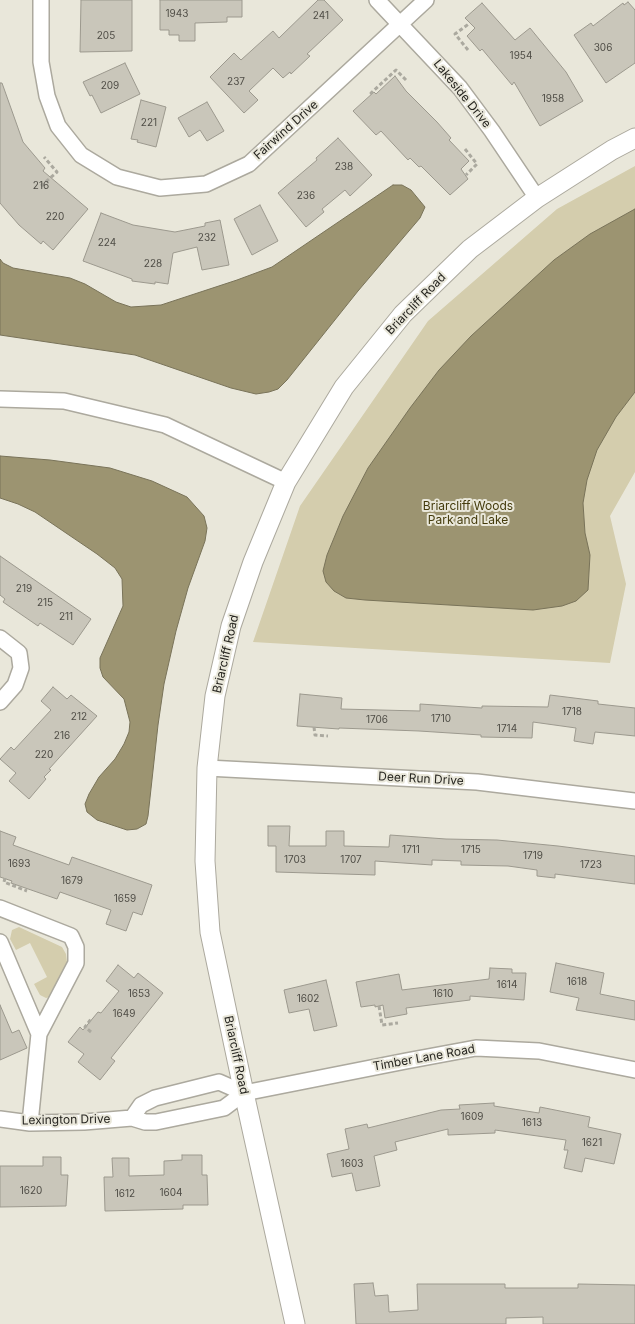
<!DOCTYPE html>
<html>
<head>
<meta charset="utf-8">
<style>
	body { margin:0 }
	canvas { display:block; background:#e9e7da }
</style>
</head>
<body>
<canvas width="635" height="1324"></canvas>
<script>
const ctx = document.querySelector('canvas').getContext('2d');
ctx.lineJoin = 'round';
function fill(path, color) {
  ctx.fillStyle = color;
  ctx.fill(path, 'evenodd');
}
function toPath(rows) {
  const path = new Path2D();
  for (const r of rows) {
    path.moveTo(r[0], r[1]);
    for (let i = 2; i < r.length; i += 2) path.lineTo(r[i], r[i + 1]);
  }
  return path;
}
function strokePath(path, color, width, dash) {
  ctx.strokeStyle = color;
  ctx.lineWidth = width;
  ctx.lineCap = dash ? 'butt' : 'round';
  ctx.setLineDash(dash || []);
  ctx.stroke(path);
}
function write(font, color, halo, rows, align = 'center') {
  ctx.font = font + ' Inter,sans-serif';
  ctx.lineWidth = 4;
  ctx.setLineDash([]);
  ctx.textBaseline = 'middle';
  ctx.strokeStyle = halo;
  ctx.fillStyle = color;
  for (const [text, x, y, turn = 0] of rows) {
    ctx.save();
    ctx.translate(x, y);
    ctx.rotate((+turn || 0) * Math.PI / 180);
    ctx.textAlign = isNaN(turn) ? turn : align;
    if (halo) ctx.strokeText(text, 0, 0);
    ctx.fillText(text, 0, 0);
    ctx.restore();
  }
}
fill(toPath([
	[635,166,635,472,610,516,626,584,610,663,253,642,300,506,428,321,557,209],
	[19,927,62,947,66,954,67,962,65,971,50,997,46,998,40,995,34,984,47,977,30,943,16,950,10,939,12,930]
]), '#d4cdad');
const water = toPath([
	[393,185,402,185,411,190,425,207,420,218,358,291,287,380,278,389,269,392,256,394,231,388,135,355,0,335,0,259,3,263,13,268,70,278,85,284,116,302,131,307,161,305,237,280,272,267,393,185],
	[635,209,635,392,616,417,597,450,587,480,583,503,585,533,590,555,588,590,576,601,562,606,533,610,365,600,346,598,334,591,326,582,323,571,327,555,343,516,368,468,410,408,439,370,471,336,554,260,590,234,635,209],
	[0,456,50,460,110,468,152,481,187,497,204,516,207,528,205,541,188,588,176,631,164,684,158,725,148,816,146,824,137,829,127,830,97,820,87,812,85,804,89,794,99,777,115,759,124,744,129,732,130,722,124,699,103,677,100,668,100,658,123,606,122,579,115,568,97,554,35,512,18,504,0,498,0,456]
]);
fill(water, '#9c9471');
strokePath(water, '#797359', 1);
const building = toPath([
	[81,0,132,0,132,51,80,52,81,0],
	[160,0,242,0,242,17,227,17,227,22,195,23,195,41,179,41,179,35,169,35,169,30,160,30,160,0],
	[318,0,324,0,343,20,307,54,310,56,291,74,290,72,283,78,273,68,249,91,258,100,244,113,210,77,234,53,241,60,273,31,279,38,318,0],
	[628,2,635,10,635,63,606,83,574,35,591,23,593,26,623,3,624,5,628,2],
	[482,3,515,40,530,28,566,72,583,101,540,126,514,82,512,85,482,49,480,51,467,36,475,28,465,18,482,3],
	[125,63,140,94,101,113,92,95,90,96,83,82,125,63],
	[395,76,406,91,437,122,451,138,449,140,469,161,461,169,468,179,450,195,421,166,419,167,410,158,408,160,381,131,376,135,353,111,374,92,376,94,395,76],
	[0,83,2,83,23,142,45,168,43,171,88,209,53,250,43,241,41,244,19,225,0,203,0,83],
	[141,100,166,107,156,147,137,142,138,140,131,139,141,100],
	[207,102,224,131,207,141,200,130,189,137,178,118,207,102],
	[338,138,372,175,350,196,345,190,322,209,324,212,306,227,278,193,317,160,316,158,338,138],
	[260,205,278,241,252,255,234,219,260,205],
	[101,213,133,225,175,232,205,226,205,223,220,220,229,265,202,270,197,247,173,253,168,284,155,282,155,284,132,281,132,279,83,261,101,213],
	[0,556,91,619,73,645,40,623,38,626,3,602,5,599,0,595,0,556],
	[53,687,67,699,71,695,97,716,49,769,51,770,44,777,46,779,29,799,9,781,16,773,0,759,11,747,14,750,51,710,41,701,53,687],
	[300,694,342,698,341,709,420,711,420,704,482,708,482,706,548,707,550,695,598,701,598,704,635,708,635,736,595,732,593,744,574,741,576,728,533,722,532,738,481,737,481,735,419,731,339,728,339,729,297,726,300,694],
	[268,826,290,826,289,846,326,846,326,831,344,831,344,846,389,847,390,835,446,839,497,840,558,846,635,856,635,884,555,874,555,878,537,876,537,870,508,866,461,865,461,861,432,860,432,865,375,861,375,875,276,872,276,846,268,846,268,826],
	[0,831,16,837,13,845,69,865,72,857,152,885,142,915,133,912,126,931,106,924,111,910,60,892,57,899,11,883,12,881,0,877,0,831],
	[556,963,604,973,600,994,635,1001,635,1020,576,1010,579,998,550,992,556,963],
	[118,965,134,978,138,973,163,993,111,1058,115,1061,100,1080,78,1062,84,1054,68,1042,80,1027,83,1030,98,1012,101,1013,119,991,106,981,118,965],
	[490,968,512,969,512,973,526,973,524,1000,470,996,470,1000,406,1008,407,1014,385,1018,383,1005,375,1007,375,1005,361,1007,356,982,399,974,402,990,489,979,490,968],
	[326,980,337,1026,314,1031,309,1009,289,1013,284,990,326,980],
	[0,1005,12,1033,19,1030,27,1048,0,1060,0,1005],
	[494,1103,494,1106,539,1113,540,1107,590,1117,588,1127,621,1134,614,1164,585,1158,582,1172,564,1168,568,1150,564,1150,566,1140,495,1130,495,1133,448,1135,448,1129,395,1142,397,1150,374,1156,380,1186,356,1191,352,1173,332,1177,327,1154,349,1149,345,1129,367,1124,368,1128,441,1110,460,1109,459,1105,494,1103],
	[182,1155,202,1155,202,1175,207,1175,208,1205,183,1205,183,1209,105,1211,104,1177,113,1177,112,1158,129,1158,129,1176,164,1175,164,1161,182,1160,182,1155],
	[43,1157,61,1157,61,1175,68,1175,66,1206,0,1207,0,1166,43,1166,43,1157],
	[373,1283,375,1296,388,1295,389,1312,418,1310,417,1284,505,1284,505,1288,578,1288,578,1284,635,1285,635,1324,543,1324,543,1317,506,1318,506,1324,356,1324,354,1284,373,1283]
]);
fill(building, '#c9c6ba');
strokePath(building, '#9c998e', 1);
const minor = toPath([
	[41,0,41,62,47,96,58,126,81,155,117,177,160,188,206,184,249,164,426,0],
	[377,0,460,88,492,131,537,198],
	[0,399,64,401,165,425,286,482],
	[0,638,19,653,21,668,15,685,0,702],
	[207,768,477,782,635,801],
	[0,908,71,936,76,947,76,963,39,1034,30,1123],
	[0,942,39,1034],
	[132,1118,141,1105,155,1098,219,1082,244,1093],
	[0,1119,30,1123,84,1122,132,1118,145,1122,156,1122,224,1108,244,1093,406,1061,476,1048,539,1051,635,1070]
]);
const tertiary = toPath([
	[295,1324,244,1093,210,932,205,861,207,768,215,696,231,626,253,562,286,482,344,387,403,314,470,249,537,198,612,150,635,138]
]);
strokePath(minor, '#aca99e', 18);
strokePath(tertiary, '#aca99e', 21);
strokePath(toPath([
	[468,50,455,34,470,23],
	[372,94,371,93,396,70,407,81],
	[465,149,477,164,466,175],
	[41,186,57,172,44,157],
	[314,727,315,735,328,736],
	[5,878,4,882,27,891],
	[379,1006,382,1025,398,1023],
	[91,1032,85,1027,91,1019]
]), '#aba99f', 3, [4, 2.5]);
strokePath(minor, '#fff', 15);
strokePath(tertiary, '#fff', 19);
write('10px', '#4f4d46', null, [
	["1943",177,14],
	["241",321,16],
	["205",106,36],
	["306",603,48],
	["1954",521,56],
	["237",236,82],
	["209",110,86],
	["1958",553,99],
	["221",149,123],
	["238",344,167],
	["216",41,186],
	["236",306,196],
	["220",55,217],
	["232",207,238],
	["224",107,243],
	["228",153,264],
	["219",24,589],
	["215",45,603],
	["211",66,617],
	["1718",572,712],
	["212",79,717],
	["1710",441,719],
	["1706",377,720],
	["1714",507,729],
	["216",62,736],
	["220",44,755],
	["1711",411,850],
	["1715",471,850],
	["1719",533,856],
	["1703",295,860],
	["1707",351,860],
	["1693",19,864],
	["1723",591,865],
	["1679",72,881],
	["1659",125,899],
	["1618",577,982],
	["1614",507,985],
	["1653",139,994],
	["1610",443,994],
	["1602",308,999],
	["1649",124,1014],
	["1609",472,1117],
	["1613",532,1123],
	["1621",592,1143],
	["1603",352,1164],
	["1620",31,1191],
	["1604",171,1193],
	["1612",125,1194]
]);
write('12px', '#262520', '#e9e7da', [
	["Lakeside Drive",462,94,51],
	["Fairwind Drive",286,130,-42],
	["Briarcliff Road",416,304,-46],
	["Briarcliff Road",226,654,-77],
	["Deer Run Drive",421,779,3],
	["Briarcliff Road",236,1055,78],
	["Timber Lane Road",424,1058,-10],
	["Lexington Drive",66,1120,-1]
]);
write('12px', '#443b0c', '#e9e7da', [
	["Briarcliff Woods",468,506],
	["Park and Lake",468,520]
]);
</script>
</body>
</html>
